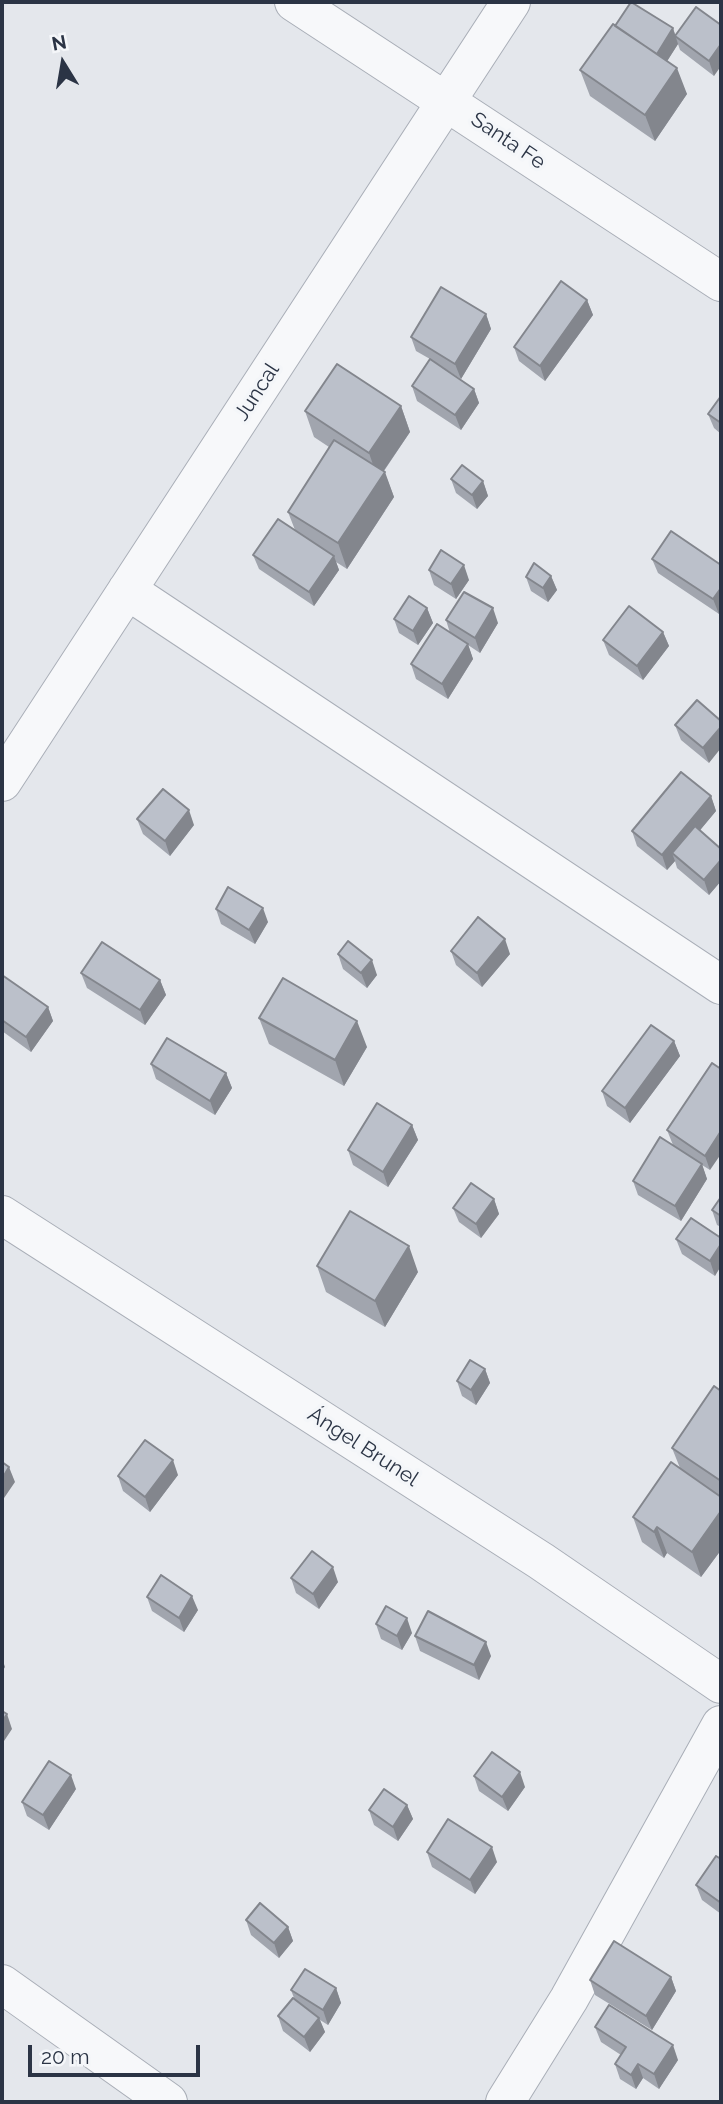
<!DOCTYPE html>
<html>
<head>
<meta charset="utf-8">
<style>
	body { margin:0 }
	#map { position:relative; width:723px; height:2104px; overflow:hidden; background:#e4e7ec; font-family:Raleway,sans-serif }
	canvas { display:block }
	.frame { position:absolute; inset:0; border:4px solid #2b3445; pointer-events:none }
	.north { position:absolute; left:28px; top:28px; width:70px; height:70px; -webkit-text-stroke:5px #f4f6f9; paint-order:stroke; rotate:349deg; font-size:19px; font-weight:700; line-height:28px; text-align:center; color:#2b3445 }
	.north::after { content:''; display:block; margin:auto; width:24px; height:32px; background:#2b3445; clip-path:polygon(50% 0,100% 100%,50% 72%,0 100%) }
	.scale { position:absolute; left:28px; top:2045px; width:172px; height:32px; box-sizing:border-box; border:4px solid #2b3445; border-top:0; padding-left:9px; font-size:21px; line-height:24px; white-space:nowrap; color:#2b3445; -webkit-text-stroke:5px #f4f6f9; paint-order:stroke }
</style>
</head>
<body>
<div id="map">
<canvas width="723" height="2104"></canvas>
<div class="frame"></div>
<div class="north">N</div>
<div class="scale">20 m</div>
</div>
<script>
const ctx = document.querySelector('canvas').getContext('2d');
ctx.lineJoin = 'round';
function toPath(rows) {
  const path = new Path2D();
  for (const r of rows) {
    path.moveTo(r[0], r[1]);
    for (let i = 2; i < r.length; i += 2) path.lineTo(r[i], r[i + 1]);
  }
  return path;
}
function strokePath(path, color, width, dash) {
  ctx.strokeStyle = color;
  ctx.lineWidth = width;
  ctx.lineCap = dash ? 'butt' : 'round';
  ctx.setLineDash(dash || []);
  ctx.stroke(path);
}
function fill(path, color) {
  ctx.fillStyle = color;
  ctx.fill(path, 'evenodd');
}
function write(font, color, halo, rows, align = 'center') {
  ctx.font = font + ' Raleway,sans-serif';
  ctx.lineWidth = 7;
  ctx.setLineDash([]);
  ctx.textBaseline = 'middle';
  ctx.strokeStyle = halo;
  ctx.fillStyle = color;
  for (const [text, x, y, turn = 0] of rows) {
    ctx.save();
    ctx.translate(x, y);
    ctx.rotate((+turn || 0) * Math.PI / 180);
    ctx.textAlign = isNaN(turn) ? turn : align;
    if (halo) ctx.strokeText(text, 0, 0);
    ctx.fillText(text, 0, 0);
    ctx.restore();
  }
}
const minor = toPath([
	[294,2,721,282],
	[127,590,721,985],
	[2,782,511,2],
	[2,1215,541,1561,721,1684],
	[2,1984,168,2102],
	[505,2102,569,1999,721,1725]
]);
strokePath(minor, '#a9aeb7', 40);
strokePath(minor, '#f7f8fa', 38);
fill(toPath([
	[721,25,714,76,680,50,678,44,667,61,687,94,655,141,590,96,580,70,615,26,673,28,675,35],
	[587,300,593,315,545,381,519,361,514,347],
	[486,314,491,329,461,379,439,365,474,389,479,403,461,430,417,401,412,386,430,359,416,351,411,337],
	[721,396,721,434,714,428,708,414],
	[401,406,410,432,384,471,394,497,347,569,336,562,339,570,314,606,259,569,253,555,295,530,288,512,329,447,314,437,305,411],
	[451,479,483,481,488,496,477,509,456,493],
	[652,559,721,565,719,614,658,573],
	[429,570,469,580,456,599,434,585],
	[551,576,557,590,548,602,531,591,526,577],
	[427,608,433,623,418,645,399,633,394,619],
	[446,620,498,623,480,653,468,645,473,659,448,699,416,679,411,664,450,633],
	[663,632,669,646,643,680,609,655,603,640],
	[697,700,709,763,681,740,675,725],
	[711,796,716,811,700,830,721,849,721,881,709,895,677,868,675,861,667,870,637,846,632,831],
	[137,819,194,825,170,856,143,834],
	[216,909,268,922,255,944,221,924],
	[451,951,510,954,482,987,456,965],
	[338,954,377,975,367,988,343,969],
	[81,973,160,980,166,995,145,1025,87,988],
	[2,975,48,1007,53,1021,31,1052,2,1031],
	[259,1018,367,1047,344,1086,269,1044],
	[674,1041,680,1056,630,1123,607,1106,602,1091],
	[712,1063,710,1170,702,1165,707,1179,681,1221,638,1195,633,1181,673,1145,667,1130],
	[151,1064,226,1073,232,1088,215,1115,156,1079],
	[412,1125,418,1140,388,1187,353,1165,348,1150],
	[721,1197,721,1227,717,1225,712,1210],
	[494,1199,499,1214,481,1238,459,1222,453,1208],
	[721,1238,715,1276,682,1254,676,1239],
	[317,1266,418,1272,385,1327,326,1292],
	[485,1369,490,1383,476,1405,462,1396,457,1381],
	[721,1391,721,1550,701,1577,667,1553,664,1558,642,1542,633,1517,680,1468,672,1448],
	[178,1475,150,1512,123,1491,118,1476],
	[291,1578,338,1582,319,1609,296,1593],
	[147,1597,198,1610,184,1632,152,1611],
	[376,1624,412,1633,402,1650,381,1639],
	[415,1636,491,1656,479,1680,420,1651],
	[474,1776,525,1787,508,1811,479,1791],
	[76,1789,49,1830,27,1816,22,1802],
	[407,1805,413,1819,398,1841,374,1825,369,1810],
	[427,1852,497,1862,475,1894,432,1867],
	[721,1859,721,1914,702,1900,696,1885],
	[246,1920,288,1927,293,1941,279,1958,251,1935],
	[671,1977,676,1991,652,2030,595,1995,590,1980],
	[336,1988,341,2003,328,2025,320,2020,325,2032,310,2052,283,2031,278,2016,294,1998,291,1990],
	[595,2027,678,2060,659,2089,643,2078,636,2089,620,2079,615,2064,621,2055,601,2042]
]), '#a1a5ae');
fill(toPath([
	[673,28,678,44,659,74,653,59],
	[721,44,721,66,714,76,709,61],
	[677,68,687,94,655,141,645,115],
	[587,300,593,315,545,381,540,366],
	[486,314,491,329,461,379,455,364],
	[474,389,479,403,461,430,455,415],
	[401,406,410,432,378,479,369,453],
	[385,472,394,497,347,569,338,543],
	[483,481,488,496,477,509,472,495],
	[334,556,339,570,314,606,309,592],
	[464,565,469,580,456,599,451,584],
	[551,576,557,590,548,602,543,588],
	[721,588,721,610,719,614,713,599],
	[427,608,433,623,418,645,413,631],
	[493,608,498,623,480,653,475,638],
	[663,632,669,646,643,680,637,666],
	[468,644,473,659,448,699,442,684],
	[721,727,721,748,709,763,703,748],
	[711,796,716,811,677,858,672,853,675,861,667,870,662,855],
	[189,810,194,825,170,856,165,841],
	[721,860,721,881,709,895,704,880],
	[263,908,268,922,255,944,249,930],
	[505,939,510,954,482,987,477,973],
	[372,960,377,975,367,988,361,973],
	[160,980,166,995,145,1025,140,1010],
	[48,1007,53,1021,31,1052,26,1037],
	[357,1021,367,1047,344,1086,335,1060],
	[674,1041,680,1056,630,1123,625,1108],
	[226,1073,232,1088,215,1115,210,1101],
	[412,1125,418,1140,388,1187,383,1172],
	[721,1131,721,1154,710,1170,705,1156],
	[702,1164,707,1179,681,1221,675,1206],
	[494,1199,499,1214,481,1238,476,1224],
	[721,1244,721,1266,715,1276,710,1261],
	[409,1246,418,1272,385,1327,375,1301],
	[485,1369,490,1383,476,1405,471,1390],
	[173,1460,178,1475,150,1512,145,1497],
	[9,1467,15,1482,2,1501,2,1479],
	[721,1511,721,1550,701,1577,692,1552],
	[657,1527,667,1553,664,1558,654,1532],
	[333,1567,338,1582,319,1609,313,1594],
	[192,1596,198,1610,184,1632,179,1618],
	[407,1618,412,1633,402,1650,397,1636],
	[486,1642,491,1656,479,1680,474,1665],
	[2,1658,5,1667,2,1672],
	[7,1714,12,1729,2,1744,2,1722],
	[520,1772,525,1787,508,1811,502,1797],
	[71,1775,76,1789,49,1830,43,1815],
	[407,1805,413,1819,398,1841,393,1827],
	[492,1847,497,1862,475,1894,470,1880],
	[288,1927,293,1941,279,1958,274,1943],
	[671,1977,676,1991,652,2030,646,2016],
	[336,1988,341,2003,328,2025,323,2010],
	[319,2018,325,2032,310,2052,304,2037],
	[673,2045,678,2060,659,2089,654,2074],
	[638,2064,643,2078,636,2089,631,2075]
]), '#83868d');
const building = toPath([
	[631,2,673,28,657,54,615,26,631,2],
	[696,7,721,25,721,44,709,61,675,36,696,7],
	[613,24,677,68,645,115,580,70,613,24],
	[561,281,587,300,540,366,514,347,561,281],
	[441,287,486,314,455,364,411,337,441,287],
	[430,359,474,389,455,415,412,386,430,359],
	[337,364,401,406,369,453,305,411,337,364],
	[721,396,721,423,708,414,721,396],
	[334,440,385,472,338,543,288,512,334,440],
	[462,465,483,481,472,495,451,479,462,465],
	[278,519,334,556,309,592,253,555,278,519],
	[671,531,721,565,721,588,713,599,652,559,671,531],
	[441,550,464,565,451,584,429,570,441,550],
	[534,563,551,576,543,588,526,577,534,563],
	[464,592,493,608,475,638,446,620,464,592],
	[409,596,427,608,413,631,394,619,409,596],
	[629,606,663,632,637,666,603,640,629,606],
	[437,624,468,644,442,684,411,664,437,624],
	[697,700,721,721,721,727,703,748,675,725,697,700],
	[681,772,711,796,662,855,632,831,681,772],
	[163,789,189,810,165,841,137,819,163,789],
	[695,826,721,849,721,860,704,880,672,853,695,826],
	[228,887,263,908,249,930,216,909,228,887],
	[478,917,505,939,477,973,451,951,478,917],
	[348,941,372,960,361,973,338,954,348,941],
	[102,942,160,980,140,1010,81,973,102,942],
	[2,975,48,1007,26,1037,2,1020,2,975],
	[283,978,357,1021,335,1060,259,1018,283,978],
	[651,1025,674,1041,625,1108,602,1091,651,1025],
	[167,1038,226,1073,210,1101,151,1064,167,1038],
	[712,1063,721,1069,721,1131,705,1156,667,1130,712,1063],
	[377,1103,412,1125,383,1172,348,1150,377,1103],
	[660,1137,702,1164,675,1206,633,1181,660,1137],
	[471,1183,494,1199,476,1224,453,1208,471,1183],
	[721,1197,721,1216,712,1210,721,1197],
	[350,1211,409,1246,375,1301,317,1266,350,1211],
	[691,1218,721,1238,721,1244,710,1261,676,1239,691,1218],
	[470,1360,485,1369,471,1390,457,1381,470,1360],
	[714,1386,721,1391,721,1481,672,1448,714,1386],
	[145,1440,173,1460,145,1497,118,1476,145,1440],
	[2,1462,9,1467,2,1479,2,1462],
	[671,1462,721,1497,721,1511,692,1552,657,1527,654,1532,633,1517,671,1462],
	[312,1551,333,1567,313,1594,291,1578,312,1551],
	[161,1575,192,1596,179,1618,147,1597,161,1575],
	[386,1606,407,1618,397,1636,376,1624,386,1606],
	[428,1611,486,1642,474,1665,415,1636,428,1611],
	[2,1711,7,1714,2,1722,2,1711],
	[492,1752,520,1772,502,1797,474,1776,492,1752],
	[49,1761,71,1775,43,1815,22,1802,49,1761],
	[384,1789,407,1805,393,1827,369,1810,384,1789],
	[448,1819,492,1847,470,1880,427,1852,448,1819],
	[716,1856,721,1859,721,1903,696,1885,716,1856],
	[260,1903,288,1927,274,1943,246,1920,260,1903],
	[614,1941,671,1977,646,2016,590,1980,614,1941],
	[305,1969,336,1988,323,2010,291,1990,305,1969],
	[293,1998,319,2018,304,2037,278,2016,293,1998],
	[609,2005,673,2045,654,2074,638,2064,631,2075,615,2064,626,2047,595,2027,609,2005]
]);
fill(building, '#bbc0ca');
strokePath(building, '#83868d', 2);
write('21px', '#2b3445', '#f4f6f9', [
	["Santa Fe",508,141,34],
	["Juncal",257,392,-57],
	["Ángel Brunel",363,1447,33]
]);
</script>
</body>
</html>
